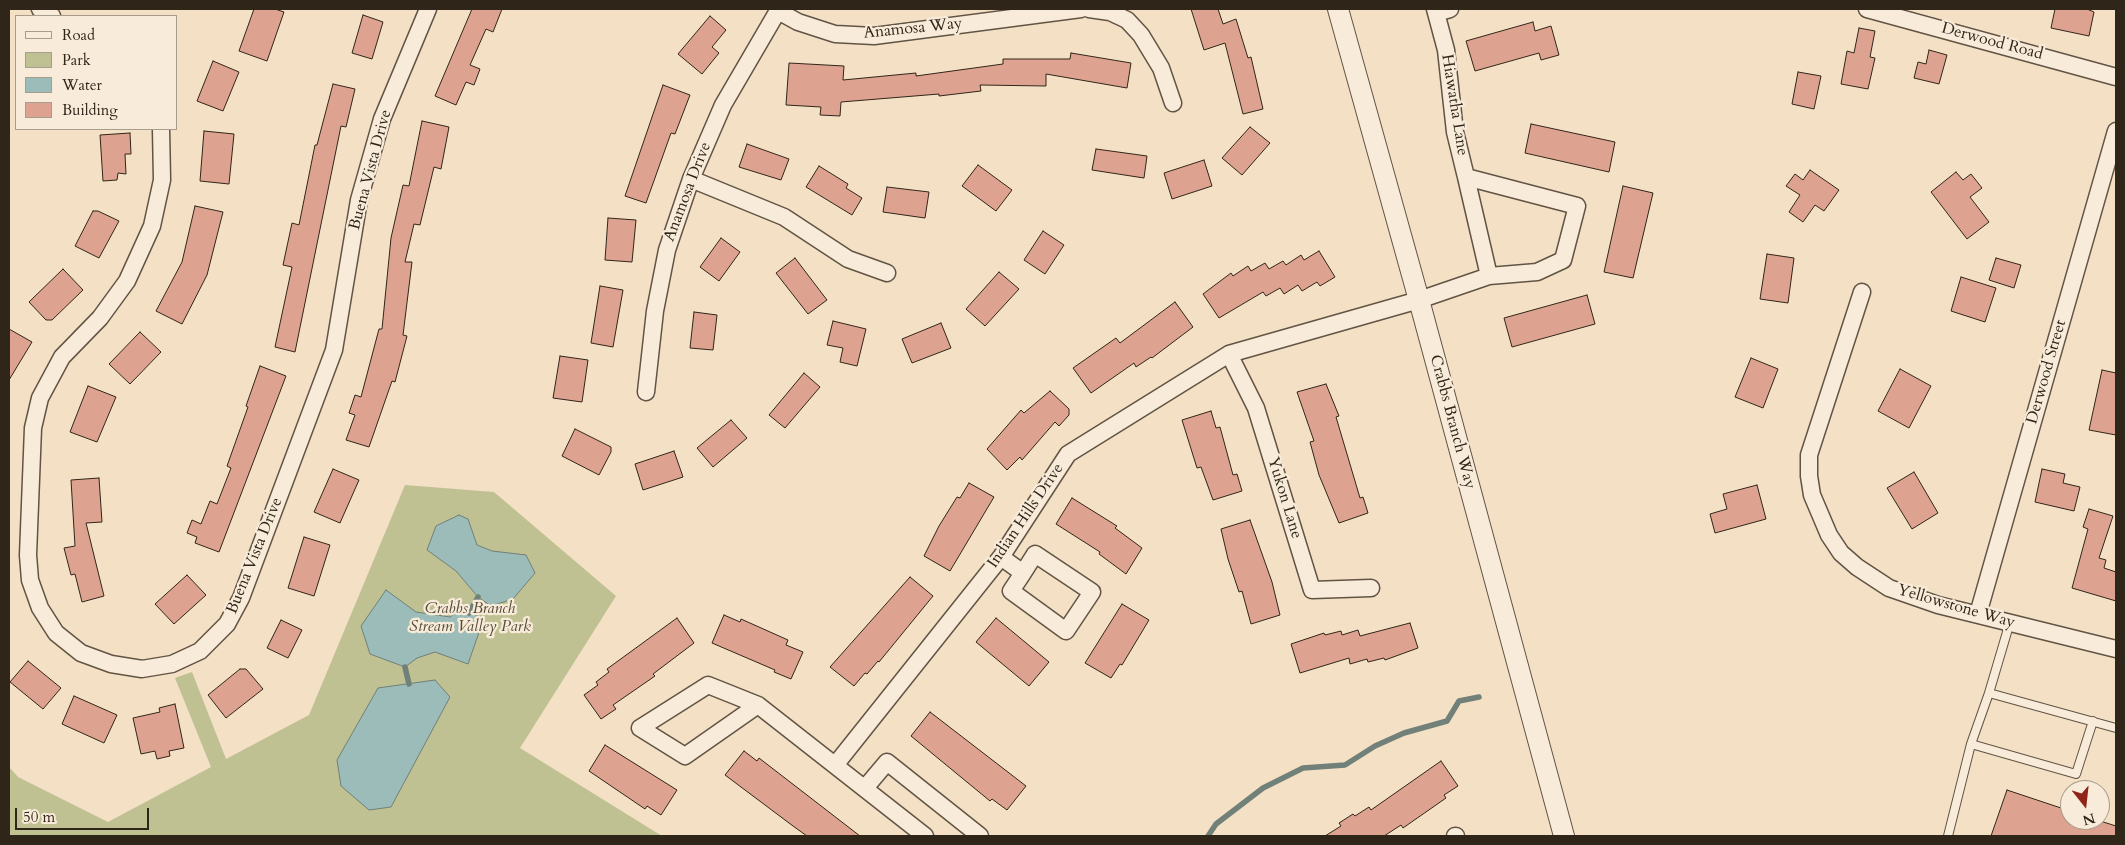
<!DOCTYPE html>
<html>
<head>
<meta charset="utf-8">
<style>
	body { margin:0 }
	#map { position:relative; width:2125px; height:845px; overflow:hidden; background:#f4e0c4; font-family:Cardo,serif }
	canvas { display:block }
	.frame { position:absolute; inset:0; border:10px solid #302519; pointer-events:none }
	.legend { position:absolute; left:15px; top:15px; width:162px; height:115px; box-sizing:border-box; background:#f8ebd9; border:1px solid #a89c8c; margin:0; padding:6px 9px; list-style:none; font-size:15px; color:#302519 }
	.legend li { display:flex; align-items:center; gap:10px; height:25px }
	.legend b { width:25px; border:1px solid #a89c8c }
	.north { position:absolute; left:2060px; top:780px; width:50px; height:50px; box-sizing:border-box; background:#f8ebd9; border:1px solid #a89c8c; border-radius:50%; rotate:164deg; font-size:14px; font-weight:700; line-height:20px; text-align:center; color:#302519 }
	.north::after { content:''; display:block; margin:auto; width:18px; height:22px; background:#8f2418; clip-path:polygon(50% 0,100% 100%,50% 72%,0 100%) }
	.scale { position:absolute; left:15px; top:808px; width:134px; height:22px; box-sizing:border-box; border:2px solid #302519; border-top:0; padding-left:6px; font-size:15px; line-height:18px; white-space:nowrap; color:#302519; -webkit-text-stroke:4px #f8ebd9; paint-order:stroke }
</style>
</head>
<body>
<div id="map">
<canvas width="2125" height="845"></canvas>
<div class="frame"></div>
<ul class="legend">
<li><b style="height:6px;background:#f8ebd9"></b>Road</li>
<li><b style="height:14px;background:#bfc192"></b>Park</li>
<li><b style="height:14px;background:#9cbcb9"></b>Water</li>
<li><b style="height:14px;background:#dea390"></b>Building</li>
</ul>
<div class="north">N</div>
<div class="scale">50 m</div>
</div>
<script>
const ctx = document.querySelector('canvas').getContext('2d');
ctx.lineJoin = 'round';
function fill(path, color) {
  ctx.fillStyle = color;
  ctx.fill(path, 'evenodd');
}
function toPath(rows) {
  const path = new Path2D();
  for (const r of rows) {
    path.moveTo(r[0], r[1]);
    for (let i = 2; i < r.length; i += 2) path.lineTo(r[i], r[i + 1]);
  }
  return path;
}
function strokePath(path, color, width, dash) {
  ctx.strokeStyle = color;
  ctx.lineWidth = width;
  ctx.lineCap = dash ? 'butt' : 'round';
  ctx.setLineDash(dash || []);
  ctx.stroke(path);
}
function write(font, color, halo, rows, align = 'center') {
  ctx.font = font + ' Cardo,serif';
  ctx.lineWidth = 4.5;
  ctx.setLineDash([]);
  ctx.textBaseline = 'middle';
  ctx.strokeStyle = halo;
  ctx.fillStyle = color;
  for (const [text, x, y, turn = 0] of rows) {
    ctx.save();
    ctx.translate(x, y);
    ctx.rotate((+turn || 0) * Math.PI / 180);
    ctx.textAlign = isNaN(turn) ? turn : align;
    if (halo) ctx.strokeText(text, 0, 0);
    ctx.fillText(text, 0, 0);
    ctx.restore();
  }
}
fill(toPath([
	[405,485,494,492,616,596,520,748,662,836,9,836,9,767,18,777,108,822,211,767,175,678,192,672,226,759,309,715]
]), '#bfc192');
const water = toPath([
	[459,515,468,519,477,545,492,551,526,555,535,573,513,599,491,606,478,597,456,571,427,550,436,526,459,515],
	[386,590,416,612,450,617,464,607,469,613,484,618,468,664,435,652,417,658,405,667,370,654,361,626,386,590],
	[435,680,450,697,391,807,369,810,341,786,337,760,378,688,435,680]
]);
fill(water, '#9cbcb9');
strokePath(water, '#718079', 1);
strokePath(toPath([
	[469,613,478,597],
	[405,667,409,684],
	[1208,836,1216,824,1263,788,1303,768,1345,765,1375,746,1404,733,1447,721,1459,701,1479,697]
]), '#718079', 5.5);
const building = toPath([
	[254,9,275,9,284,12,267,61,239,51,254,9],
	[472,9,502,9,493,32,486,29,470,65,480,69,474,85,466,82,456,105,435,96,472,9],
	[1191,9,1218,9,1223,24,1236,19,1248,58,1251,57,1263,109,1243,114,1225,43,1204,50,1191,9],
	[2055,9,2087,9,2094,12,2089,36,2051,28,2055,9],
	[363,15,383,22,372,59,352,53,363,15],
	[710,16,726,30,712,47,719,53,702,74,678,54,710,16],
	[1533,22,1535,31,1551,26,1559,55,1541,60,1539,53,1475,71,1466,41,1533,22],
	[1859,28,1875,31,1870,57,1875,58,1868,89,1841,84,1847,51,1854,53,1859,28],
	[1929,50,1947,55,1939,84,1914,78,1918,62,1926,64,1929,50],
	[1071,53,1131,63,1127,88,1046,74,1046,86,980,85,981,91,939,96,939,94,841,102,840,116,820,115,821,107,786,105,789,63,844,66,843,80,916,73,916,76,1003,64,1003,59,1070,59,1071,53],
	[213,61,239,72,223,111,197,101,213,61],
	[1798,72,1821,76,1814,109,1792,104,1798,72],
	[333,84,355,89,346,127,341,126,295,352,275,347,292,267,283,265,292,223,299,225,315,145,317,145,333,84],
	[663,85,690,95,675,134,671,133,646,203,625,196,663,85],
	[422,121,449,127,441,169,434,167,420,225,414,224,405,262,412,262,403,335,407,336,395,382,392,381,369,447,346,440,355,415,349,413,355,395,361,397,379,329,382,329,391,238,403,185,409,186,422,121],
	[1531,124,1615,142,1609,172,1525,153,1531,124],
	[1250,127,1270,143,1242,175,1222,158,1250,127],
	[204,131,234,134,229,184,200,181,204,131],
	[130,133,131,154,125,154,126,174,118,173,117,180,103,181,100,135,130,133],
	[747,144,789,159,781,180,739,167,747,144],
	[1096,149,1147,156,1144,178,1092,170,1096,149],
	[1204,160,1212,186,1172,199,1164,173,1204,160],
	[978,165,1012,190,996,211,962,186,978,165],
	[819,166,848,184,846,188,862,198,852,215,806,187,819,166],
	[1810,170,1839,190,1824,211,1815,205,1803,222,1789,212,1800,195,1786,186,1795,174,1803,180,1810,170],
	[1956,172,1963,180,1971,174,1982,188,1970,197,1989,222,1967,239,1931,192,1956,172],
	[1623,186,1653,193,1633,278,1604,272,1623,186],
	[887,187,929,192,925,218,883,212,887,187],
	[195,206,223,212,207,275,182,324,156,311,182,262,195,206],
	[93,211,98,211,119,221,99,258,75,246,93,211],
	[608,218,636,220,632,262,605,260,608,218],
	[1043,231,1064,245,1045,274,1024,260,1043,231],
	[721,238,740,252,719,281,700,267,721,238],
	[1319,251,1335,277,1320,286,1317,282,1302,291,1298,285,1284,294,1280,288,1266,296,1263,292,1219,318,1203,294,1231,273,1233,276,1248,266,1251,271,1265,263,1269,269,1283,261,1286,265,1301,255,1304,260,1319,251],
	[1767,254,1794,258,1788,303,1760,299,1767,254],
	[795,258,827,300,808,314,776,273,795,258],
	[1996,258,2021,265,2014,288,1989,280,1996,258],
	[63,269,83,290,52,320,46,320,29,302,63,269],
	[999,272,1019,289,985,326,966,309,999,272],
	[1961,277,1996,288,1985,322,1951,311,1961,277],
	[600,286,623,290,613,347,591,343,600,286],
	[1587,295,1595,324,1512,347,1504,318,1587,295],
	[1175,302,1193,327,1152,358,1151,357,1136,367,1134,363,1091,393,1073,368,1116,338,1120,343,1175,302],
	[694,312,717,315,713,350,690,348,694,312],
	[833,321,866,329,857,366,840,362,843,348,827,345,833,321],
	[941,323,951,348,912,363,902,339,941,323],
	[9,329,32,342,9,380,9,329],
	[140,332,161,352,130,384,109,364,140,332],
	[560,356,588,360,582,402,553,398,560,356],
	[1751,358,1778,369,1763,408,1735,397,1751,358],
	[260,366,286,376,219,552,195,543,197,537,187,533,192,520,201,524,210,501,217,504,231,468,227,466,248,407,246,406,260,366],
	[1900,369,1931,386,1909,428,1878,411,1900,369],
	[2102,370,2116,373,2116,435,2089,430,2102,370],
	[804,373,820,387,785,428,769,415,804,373],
	[1326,384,1339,416,1336,417,1360,498,1363,497,1368,513,1339,523,1319,475,1310,442,1314,441,1297,392,1326,384],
	[88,386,116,397,97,442,70,432,88,386],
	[1050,391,1069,409,1069,415,1059,426,1055,422,1022,460,1020,457,1007,470,987,449,1021,410,1024,413,1050,391],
	[1211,411,1216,428,1220,427,1233,475,1237,474,1242,491,1213,500,1201,467,1197,468,1182,420,1211,411],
	[731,420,747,438,713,467,697,448,731,420],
	[575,429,611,447,611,452,599,475,562,456,575,429],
	[674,451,683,477,643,490,635,464,674,451],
	[333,469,359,480,340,523,314,512,333,469],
	[2042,469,2065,474,2063,483,2080,487,2074,511,2035,502,2042,469],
	[1914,472,1938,513,1912,529,1887,488,1914,472],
	[99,478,102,522,86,523,104,596,82,602,75,574,71,575,64,548,75,546,71,480,99,478],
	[969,483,994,497,950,571,924,556,939,526,957,497,960,498,969,483],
	[1757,485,1766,519,1715,533,1710,514,1727,509,1723,494,1757,485],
	[1072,498,1117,526,1115,528,1142,548,1126,574,1099,554,1100,552,1056,524,1072,498],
	[2089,509,2113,516,2099,558,2106,560,2104,568,2116,572,2116,601,2072,588,2088,529,2083,527,2089,509],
	[1250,520,1272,582,1280,615,1251,624,1242,591,1239,592,1228,559,1221,529,1250,520],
	[304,537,330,545,314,596,288,588,304,537],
	[187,575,206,595,174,624,155,604,187,575],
	[910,577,933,596,879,662,878,661,867,674,865,673,854,686,830,667,910,577],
	[1122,604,1149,620,1122,665,1120,664,1111,678,1085,663,1122,604],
	[724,615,740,622,741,619,788,640,786,645,803,652,791,679,774,672,775,670,712,643,724,615],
	[677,618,694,643,653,674,655,676,613,705,616,709,601,719,584,695,598,685,596,682,609,672,607,669,677,618],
	[996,618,1049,662,1029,686,976,642,996,618],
	[281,620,302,630,288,658,267,648,281,620],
	[1410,623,1418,648,1385,660,1384,658,1368,662,1367,659,1350,664,1349,658,1300,673,1291,644,1324,633,1325,635,1341,631,1342,635,1358,630,1360,636,1410,623],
	[28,661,61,688,43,709,10,682,28,661],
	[240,669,246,669,263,689,226,718,208,695,240,669],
	[74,696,117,715,104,743,62,724,74,696],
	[175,704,184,748,169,751,170,756,157,759,155,751,141,754,133,718,160,712,159,708,175,704],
	[930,712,1026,786,1007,810,992,799,990,801,911,736,930,712],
	[605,745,677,790,661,815,647,806,645,809,589,771,605,745],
	[744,751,757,761,759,758,860,836,807,836,793,826,725,775,744,751],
	[1441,761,1458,786,1444,795,1446,798,1403,828,1401,825,1384,836,1325,836,1341,826,1339,823,1353,814,1355,816,1369,807,1371,810,1441,761],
	[2007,790,2070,811,2070,820,2097,820,2116,826,2116,836,1991,836,2007,790]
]);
fill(building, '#dea390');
strokePath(building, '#302519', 1);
const service = toPath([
	[2010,622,1989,693,2116,728],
	[1989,693,1971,744,2076,774,2093,721],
	[1948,836,1971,744]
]);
const minor = toPath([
	[40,9,52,16],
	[1089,9,1110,12,1127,20,1141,35,1161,68,1173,103],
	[1867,9,2116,77],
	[778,11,798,22,835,34,874,36,1081,9],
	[1436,13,1450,9],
	[161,129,162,180,152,226,127,281,100,318,62,357,40,398,33,428,28,555,30,580,40,608,56,633,81,653,111,664,142,669,172,664,200,651,227,624,241,598,334,350,359,200,382,119,428,9],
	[1466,177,1489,276],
	[691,179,784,217,848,259,887,273],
	[1862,292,1809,455,1809,476,1812,495,1829,535,1841,553,1857,567,1889,588,1938,605,2116,649],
	[1229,354,1256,408,1312,590,1371,588],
	[646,392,655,311,667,250,691,179,723,105,779,9],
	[1001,557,1023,573,1011,591,1066,631,1092,592,1035,554,1023,573],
	[1978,614,2116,131],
	[758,705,685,756,640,728,708,685,758,705,925,836],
	[836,764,1001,557,1068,454,1229,354,1419,300,1489,276,1537,272,1563,260,1577,206,1466,177,1455,132,1446,50,1435,9],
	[865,788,887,762,980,836],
	[1455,836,1456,836]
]);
const tertiary = toPath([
	[1338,9,1419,300,1564,836]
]);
strokePath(service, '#615444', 10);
strokePath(minor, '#615444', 19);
strokePath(tertiary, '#615444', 22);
strokePath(service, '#f8ebd9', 8);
strokePath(minor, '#f8ebd9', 16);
strokePath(tertiary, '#f8ebd9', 20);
write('16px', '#302519', '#f8ebd9', [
	["Anamosa Way",913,29,-6],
	["Derwood Road",1992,42,15],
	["Hiawatha Lane",1454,105,81],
	["Buena Vista Drive",371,170,-75],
	["Anamosa Drive",688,192,-69],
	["Derwood Street",2047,372,-74],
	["Crabbs Branch Way",1452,422,75],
	["Yukon Lane",1284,498,73],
	["Indian Hills Drive",1026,516,-56],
	["Buena Vista Drive",255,556,-68],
	["Yellowstone Way",1956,607,16]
]);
write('italic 16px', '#544c37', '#f8ebd9', [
	["Crabbs Branch",470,609],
	["Stream Valley Park",470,627]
]);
</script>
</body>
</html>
